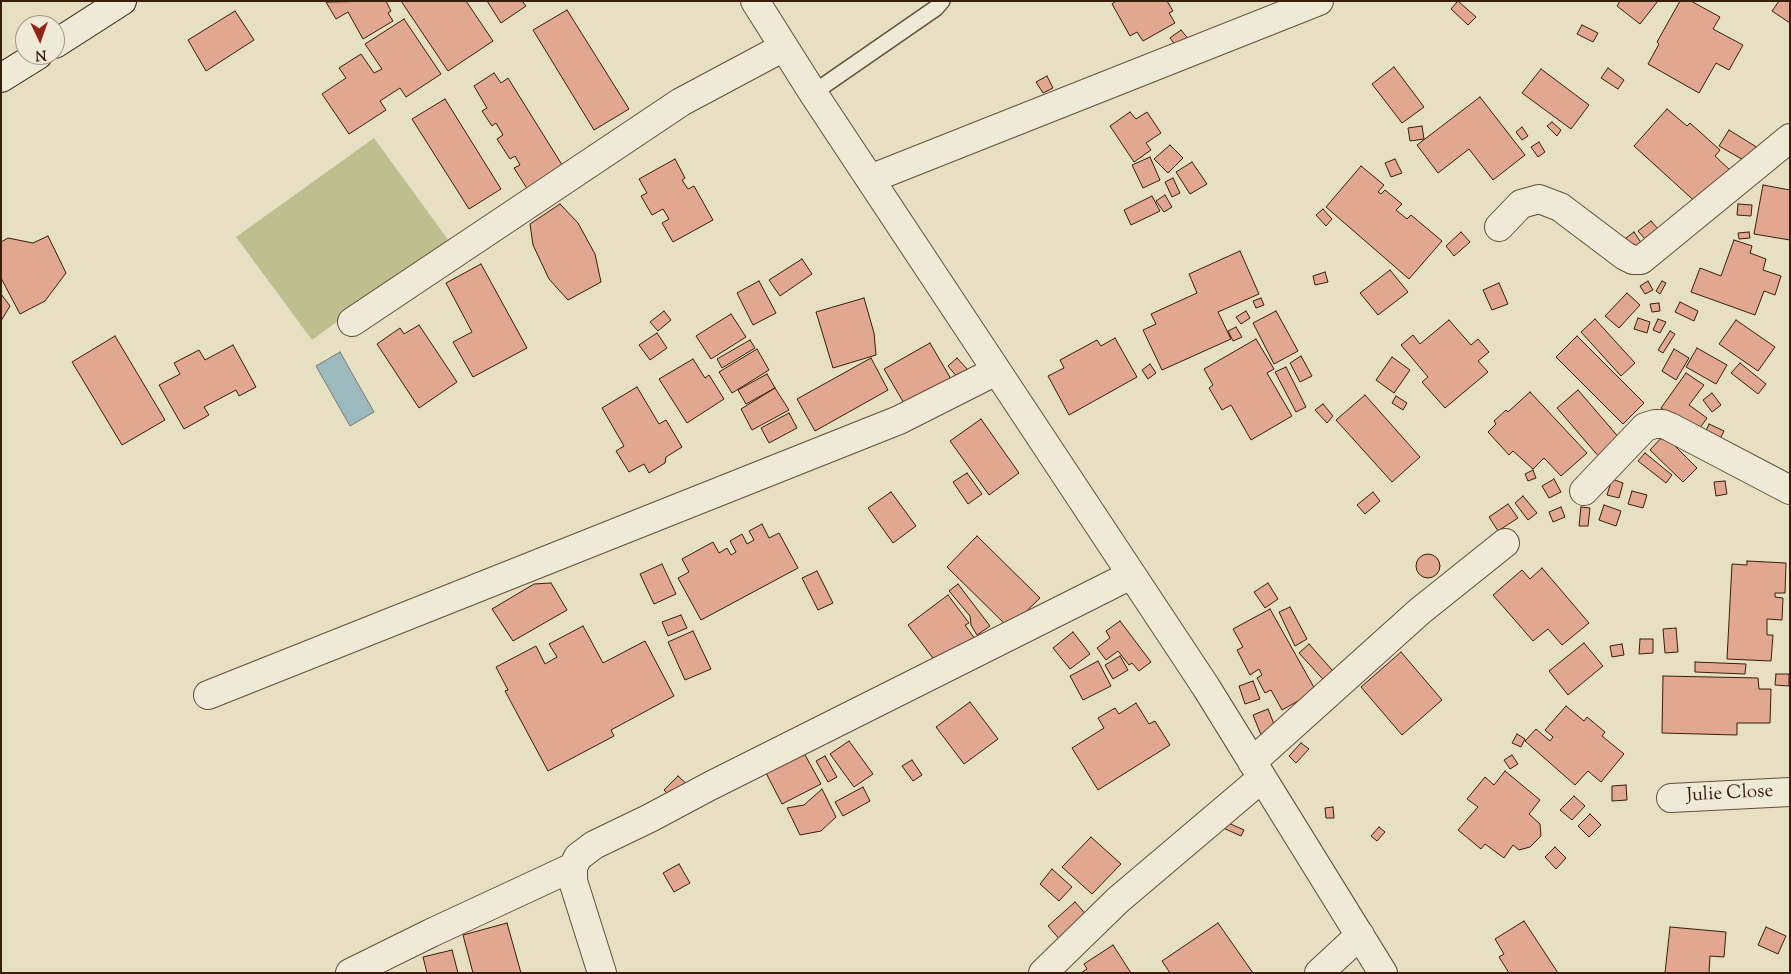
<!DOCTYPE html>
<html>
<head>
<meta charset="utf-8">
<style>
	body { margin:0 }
	#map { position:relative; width:1791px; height:974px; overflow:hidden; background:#e7dfc2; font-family:"Sorts Mill Goudy",serif }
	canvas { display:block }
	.frame { position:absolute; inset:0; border:2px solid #371e08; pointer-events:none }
	.north { position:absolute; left:15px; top:15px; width:50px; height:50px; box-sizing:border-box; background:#efead7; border:1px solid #a59884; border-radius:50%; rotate:177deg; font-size:14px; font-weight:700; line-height:20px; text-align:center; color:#371e08 }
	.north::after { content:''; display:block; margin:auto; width:18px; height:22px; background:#8f2418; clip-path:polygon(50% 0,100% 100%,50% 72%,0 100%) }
</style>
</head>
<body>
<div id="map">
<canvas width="1791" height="974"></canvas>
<div class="frame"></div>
<div class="north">N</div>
</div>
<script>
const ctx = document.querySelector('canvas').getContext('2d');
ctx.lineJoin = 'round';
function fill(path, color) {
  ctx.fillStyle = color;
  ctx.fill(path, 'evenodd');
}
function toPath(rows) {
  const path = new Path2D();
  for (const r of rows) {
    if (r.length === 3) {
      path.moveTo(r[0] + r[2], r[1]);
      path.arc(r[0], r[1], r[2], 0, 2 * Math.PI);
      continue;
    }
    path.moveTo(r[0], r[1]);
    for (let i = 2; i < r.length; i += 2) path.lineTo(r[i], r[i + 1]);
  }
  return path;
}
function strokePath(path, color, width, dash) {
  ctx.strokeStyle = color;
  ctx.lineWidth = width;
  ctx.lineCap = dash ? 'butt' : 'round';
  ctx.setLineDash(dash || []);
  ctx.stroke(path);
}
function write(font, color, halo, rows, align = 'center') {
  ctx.font = font + ' "Sorts Mill Goudy",serif';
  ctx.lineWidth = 5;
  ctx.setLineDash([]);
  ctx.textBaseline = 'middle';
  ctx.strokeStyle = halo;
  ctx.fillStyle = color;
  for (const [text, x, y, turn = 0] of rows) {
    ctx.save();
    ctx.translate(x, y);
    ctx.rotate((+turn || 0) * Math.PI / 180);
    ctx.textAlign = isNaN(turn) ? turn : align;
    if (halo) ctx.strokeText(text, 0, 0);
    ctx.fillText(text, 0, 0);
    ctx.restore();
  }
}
fill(toPath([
	[374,138,449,241,312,340,236,237]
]), '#bdc08e');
const water = toPath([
	[340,352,374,412,350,426,316,366,340,352]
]);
fill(water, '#9cbabe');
strokePath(water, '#747c75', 1);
const building = toPath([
	[386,1,391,11,388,13,393,21,363,39,348,12,336,19,326,2,386,1],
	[401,1,466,1,493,41,448,71,401,1],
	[487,1,522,1,526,6,501,23,487,1],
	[1116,1,1167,1,1173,11,1169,13,1175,23,1143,41,1137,32,1130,36,1112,4,1116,1],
	[1458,1,1476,17,1468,25,1451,9,1458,1],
	[1620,1,1658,1,1640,24,1617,6,1620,1],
	[1680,1,1691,1,1720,17,1713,29,1743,45,1729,70,1716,63,1699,93,1648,64,1659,44,1657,42,1680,1],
	[1779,1,1790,1,1790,23,1772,11,1779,1],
	[567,10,629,109,594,130,533,30,567,10],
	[235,11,254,40,206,71,188,40,235,11],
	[404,19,441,74,406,97,400,88,380,101,386,110,349,134,322,94,346,78,339,68,361,54,374,73,382,69,365,44,404,19],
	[1582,25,1598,33,1593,42,1577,34,1582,25],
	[1181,30,1190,41,1179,50,1170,38,1181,30],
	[1394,67,1424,107,1402,123,1372,84,1394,67],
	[1608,68,1624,80,1618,89,1601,78,1608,68],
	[1541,69,1589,105,1571,129,1522,93,1541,69],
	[494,73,501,83,508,78,564,168,528,190,514,168,520,165,515,156,510,159,497,139,503,135,496,123,492,126,482,111,487,108,474,86,494,73],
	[1047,76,1053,88,1043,93,1036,82,1047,76],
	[1480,97,1525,155,1493,180,1469,149,1438,173,1417,145,1480,97],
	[445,99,501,189,469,209,412,119,445,99],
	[1667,109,1687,126,1690,123,1720,150,1715,156,1732,172,1700,206,1634,146,1667,109],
	[1130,112,1136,119,1147,112,1161,133,1146,143,1151,150,1134,162,1110,126,1130,112],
	[1552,122,1561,130,1557,136,1547,126,1552,122],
	[1422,126,1424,139,1410,141,1408,128,1422,126],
	[1522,127,1528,136,1522,140,1516,132,1522,127],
	[1729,130,1763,151,1754,166,1719,146,1729,130],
	[1539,142,1545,152,1538,157,1531,147,1539,142],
	[1170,145,1183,158,1168,173,1154,159,1170,145],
	[1150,157,1160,180,1143,188,1132,165,1150,157],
	[675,159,685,178,682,180,688,189,694,186,713,220,673,242,662,223,669,219,663,209,652,215,641,196,647,193,639,179,675,159],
	[1395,159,1402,173,1391,177,1385,163,1395,159],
	[1192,162,1207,184,1190,194,1176,172,1192,162],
	[1361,166,1384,185,1378,192,1381,194,1385,190,1402,204,1396,210,1407,219,1411,215,1442,241,1409,279,1326,207,1361,166],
	[1173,178,1180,193,1172,197,1165,182,1173,178],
	[1763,185,1790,190,1790,240,1754,234,1763,185],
	[1165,195,1172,207,1164,212,1156,201,1165,195],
	[1152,196,1160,211,1131,225,1124,210,1152,196],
	[560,204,578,223,595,254,601,282,568,300,549,279,533,245,530,224,560,204],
	[1738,204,1752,205,1751,216,1737,215,1738,204],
	[1323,209,1332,219,1326,226,1316,215,1323,209],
	[1651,221,1658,229,1645,239,1638,231,1651,221],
	[1461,232,1470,242,1454,256,1446,246,1461,232],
	[1634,232,1646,250,1638,256,1626,238,1634,232],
	[1749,232,1750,238,1739,239,1738,233,1749,232],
	[48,236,66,273,45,301,20,314,1,278,1,242,8,238,33,243,48,236],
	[1734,240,1752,246,1750,253,1766,259,1763,270,1781,276,1775,295,1764,291,1755,315,1691,292,1700,268,1721,276,1734,240],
	[1240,251,1259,294,1218,312,1231,339,1162,370,1143,330,1156,324,1151,314,1197,293,1189,274,1240,251],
	[802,259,812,274,780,296,769,280,802,259],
	[481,264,527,348,473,377,453,342,472,332,446,283,481,264],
	[1390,270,1408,292,1378,315,1360,293,1390,270],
	[1325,272,1328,282,1315,285,1313,276,1325,272],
	[759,281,776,313,753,325,737,293,759,281],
	[1648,281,1653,290,1645,294,1640,286,1648,281],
	[1662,281,1666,283,1660,294,1656,291,1662,281],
	[1499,283,1508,304,1492,310,1483,290,1499,283],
	[1627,293,1640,305,1619,328,1605,316,1627,293],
	[1,294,10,306,1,321,1,294],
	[864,298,874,333,876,355,833,368,816,312,864,298],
	[1261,298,1264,305,1256,308,1253,301,1261,298],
	[1680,302,1698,311,1694,321,1675,312,1680,302],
	[1659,303,1660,311,1652,312,1650,304,1659,303],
	[664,311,671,320,658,331,650,322,664,311],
	[1246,311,1250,318,1241,324,1236,317,1246,311],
	[1276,311,1298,351,1274,364,1253,323,1276,311],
	[731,314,746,337,711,359,696,336,731,314],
	[1638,318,1650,322,1647,333,1634,329,1638,318],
	[1595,319,1635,363,1621,376,1581,332,1595,319],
	[1658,319,1666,322,1660,333,1653,330,1658,319],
	[1449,320,1471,345,1478,339,1489,352,1478,361,1488,372,1445,408,1422,382,1428,377,1401,345,1413,335,1420,344,1449,320],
	[1736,320,1775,347,1758,371,1719,344,1736,320],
	[419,325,457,382,419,408,377,344,400,328,404,334,419,325],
	[1236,327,1242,337,1233,341,1228,331,1236,327],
	[1670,331,1675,334,1663,353,1658,350,1670,331],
	[657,333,667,348,650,360,639,345,657,333],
	[115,336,165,420,122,445,72,362,115,336],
	[1577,336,1644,403,1623,424,1556,357,1577,336],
	[1115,338,1137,377,1069,415,1048,376,1064,368,1060,360,1097,340,1101,346,1115,338],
	[1256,339,1274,369,1267,373,1292,416,1251,440,1231,405,1222,410,1209,388,1213,385,1204,369,1256,339],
	[750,340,755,348,722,368,717,359,750,340],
	[930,343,951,379,905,405,884,369,930,343],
	[233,345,256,387,239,396,236,390,204,407,209,415,184,429,159,385,180,374,174,363,199,350,205,360,233,345],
	[1697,348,1727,365,1716,384,1686,367,1697,348],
	[757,349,769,370,732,393,719,372,757,349],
	[1674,349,1689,358,1676,380,1662,371,1674,349],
	[1301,356,1312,376,1300,382,1290,363,1301,356],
	[1392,357,1410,370,1394,393,1376,380,1392,357],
	[871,358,888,390,815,431,797,399,871,358],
	[957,358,968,370,958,378,948,366,957,358],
	[693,359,705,378,709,375,724,399,687,423,659,379,693,359],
	[1740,363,1766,384,1758,394,1731,373,1740,363],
	[1150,364,1156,373,1148,379,1142,370,1150,364],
	[1286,367,1306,407,1296,412,1275,372,1286,367],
	[1686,373,1704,385,1689,405,1707,418,1697,432,1661,408,1686,373],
	[767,374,775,388,746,404,738,390,767,374],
	[637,387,659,424,666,420,682,447,666,457,665,463,649,473,644,464,629,472,616,451,624,446,602,408,637,387],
	[775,388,789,410,752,430,741,409,775,388],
	[1578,390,1621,440,1600,458,1557,408,1578,390],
	[1530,392,1587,453,1561,476,1544,458,1533,469,1513,451,1509,455,1488,432,1496,424,1494,421,1506,410,1508,412,1530,392],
	[1712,393,1721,405,1712,412,1703,400,1712,393],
	[1365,395,1420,457,1392,482,1336,420,1365,395],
	[1396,396,1407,403,1403,410,1392,403,1396,396],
	[1323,404,1333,416,1327,423,1315,410,1323,404],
	[789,413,797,428,769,443,761,428,789,413],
	[981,419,1019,473,989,495,950,441,981,419],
	[1709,424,1724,431,1718,443,1704,435,1709,424],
	[1664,435,1697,468,1683,482,1650,450,1664,435],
	[1645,453,1672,475,1666,483,1638,461,1645,453],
	[1533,470,1536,478,1528,481,1525,474,1533,470],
	[967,473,982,494,968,504,953,482,967,473],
	[1554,479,1561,492,1549,498,1542,486,1554,479],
	[1612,479,1623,483,1619,498,1607,495,1612,479],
	[1725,481,1727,494,1716,496,1714,482,1725,481],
	[1632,491,1647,495,1643,508,1628,504,1632,491],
	[891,492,916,526,893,543,868,508,891,492],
	[1373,492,1380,501,1365,514,1357,505,1373,492],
	[1523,496,1537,513,1528,520,1515,503,1523,496],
	[1508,504,1518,518,1498,531,1489,517,1508,504],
	[1604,505,1621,511,1616,526,1599,520,1604,505],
	[1561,507,1565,517,1553,522,1549,512,1561,507],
	[1581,507,1590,508,1588,526,1579,526,1581,507],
	[762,524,769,538,779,533,798,568,701,620,678,578,689,572,682,559,713,542,719,553,727,548,731,555,736,552,730,541,742,534,747,544,754,540,749,531,762,524],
	[977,536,1040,598,1009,628,947,567,977,536],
	[1428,566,12],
	[1747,561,1786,563,1785,593,1775,593,1775,597,1783,598,1782,620,1767,619,1767,635,1773,635,1771,661,1727,659,1732,564,1747,565,1747,561],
	[662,564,676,594,654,604,640,574,662,564],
	[1542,568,1589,623,1562,645,1548,629,1533,641,1493,595,1522,570,1530,579,1542,568],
	[817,571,833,603,818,610,802,578,817,571],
	[551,583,567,610,513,641,492,609,534,584,551,583],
	[1268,583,1278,599,1265,608,1254,592,1268,583],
	[958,584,990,626,977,635,971,625,970,616,949,591,958,584],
	[948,595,969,623,965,625,975,639,939,666,908,625,948,595],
	[1290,607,1307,639,1295,646,1279,612,1290,607],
	[1270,609,1316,691,1282,710,1271,690,1265,693,1257,678,1262,675,1259,669,1250,675,1237,650,1243,647,1233,629,1270,609],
	[681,615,687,628,668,636,662,622,681,615],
	[1120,621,1151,662,1139,671,1132,663,1129,665,1118,651,1106,660,1097,648,1110,638,1106,631,1120,621],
	[583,626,603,663,645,641,674,696,611,730,614,736,548,771,505,691,508,690,496,667,536,646,545,664,557,657,549,644,583,626],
	[1676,628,1678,652,1665,653,1663,629,1676,628],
	[693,631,711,669,685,680,668,642,693,631],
	[1073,632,1090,654,1070,669,1053,648,1073,632],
	[1640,639,1653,639,1653,653,1639,654,1640,639],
	[1584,643,1603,666,1568,695,1549,671,1584,643],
	[1309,644,1340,679,1330,687,1299,653,1309,644],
	[1622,644,1624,655,1612,657,1610,646,1622,644],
	[1401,652,1442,700,1402,735,1361,687,1401,652],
	[1120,656,1128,670,1113,679,1105,665,1120,656],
	[1098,661,1111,686,1083,700,1070,676,1098,661],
	[1695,662,1746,664,1745,674,1695,672,1695,662],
	[1776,674,1789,674,1789,686,1775,685,1776,674],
	[1663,676,1758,678,1759,689,1771,689,1770,723,1737,723,1737,735,1662,733,1663,676],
	[1253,681,1260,699,1245,704,1239,686,1253,681],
	[970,702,998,739,964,764,936,727,970,702],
	[1136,703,1149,724,1155,721,1170,745,1098,790,1072,748,1104,728,1098,718,1115,708,1119,714,1136,703],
	[1566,706,1584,721,1587,717,1605,732,1602,736,1624,754,1601,782,1588,771,1575,785,1525,741,1536,729,1550,741,1553,737,1545,730,1566,706],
	[1268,709,1276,729,1261,735,1253,715,1268,709],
	[1517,734,1525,739,1521,747,1512,743,1517,734],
	[849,741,873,774,854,787,830,754,849,741],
	[1301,743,1309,749,1296,763,1289,756,1301,743],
	[804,753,821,784,782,804,766,773,804,753],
	[1512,755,1518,764,1510,769,1504,760,1512,755],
	[825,756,837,777,828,782,816,761,825,756],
	[912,760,922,775,913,781,902,766,912,760],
	[1505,771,1540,800,1529,814,1540,824,1541,836,1530,847,1519,850,1513,845,1504,858,1485,844,1481,849,1458,830,1478,807,1467,799,1485,777,1494,785,1505,771],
	[678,776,691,788,676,802,664,790,678,776],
	[1626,785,1627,800,1612,801,1612,786,1626,785],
	[863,787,870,801,843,816,835,802,863,787],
	[822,789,836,817,821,831,800,835,787,808,804,805,822,789],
	[1574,796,1585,806,1572,820,1560,810,1574,796],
	[1333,807,1334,818,1326,818,1325,808,1333,807],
	[1590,814,1601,825,1589,837,1578,826,1590,814],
	[1224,821,1244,830,1241,836,1221,827,1224,821],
	[1379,827,1385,832,1377,841,1371,836,1379,827],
	[1091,837,1121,864,1092,894,1062,867,1091,837],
	[1555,847,1566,858,1556,869,1545,857,1555,847],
	[679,864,690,883,674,892,663,873,679,864],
	[1052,869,1072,887,1059,901,1040,884,1052,869],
	[1075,902,1089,918,1062,942,1048,926,1075,902],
	[1524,921,1558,973,1509,973,1499,957,1504,954,1495,939,1524,921],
	[507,923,521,973,473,973,463,935,507,923],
	[1218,923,1253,973,1170,973,1162,961,1218,923],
	[1670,927,1726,932,1724,957,1710,956,1709,973,1665,973,1670,927],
	[1766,927,1786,936,1778,954,1758,945,1766,927],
	[1113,945,1131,973,1081,973,1087,969,1084,964,1113,945],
	[452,950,458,973,427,973,423,957,452,950]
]);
fill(building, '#e2a790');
strokePath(building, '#371e08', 1);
const lane = toPath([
	[813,93,936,8,942,1]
]);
const street = toPath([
	[755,1,813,93,1206,687,1383,973],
	[870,179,1319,1],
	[1499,227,1521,204,1539,199,1560,207,1625,256,1633,260,1641,260,1790,138],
	[352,322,681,102,784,47],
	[1584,491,1645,427,1655,424,1663,424,1670,427,1790,490],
	[208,695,899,420,996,371],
	[1252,762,1420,611,1505,543],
	[1671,798,1790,792],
	[350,973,431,933,573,867],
	[602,973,573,881,573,867,578,857,594,845,650,818,710,786,1131,575],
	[1043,973,1118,900,1262,778],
	[1319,973,1360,935]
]);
const secondary = toPath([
	[55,44,122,1],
	[1,78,38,55]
]);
strokePath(lane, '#634e36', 18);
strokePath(street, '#634e36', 30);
strokePath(secondary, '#371e08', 30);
strokePath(lane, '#efead7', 15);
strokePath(street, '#efead7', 28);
strokePath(secondary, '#efead7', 28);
write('19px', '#371e08', '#efead7', [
	["Julie Close",1730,795,-3]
]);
</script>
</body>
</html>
